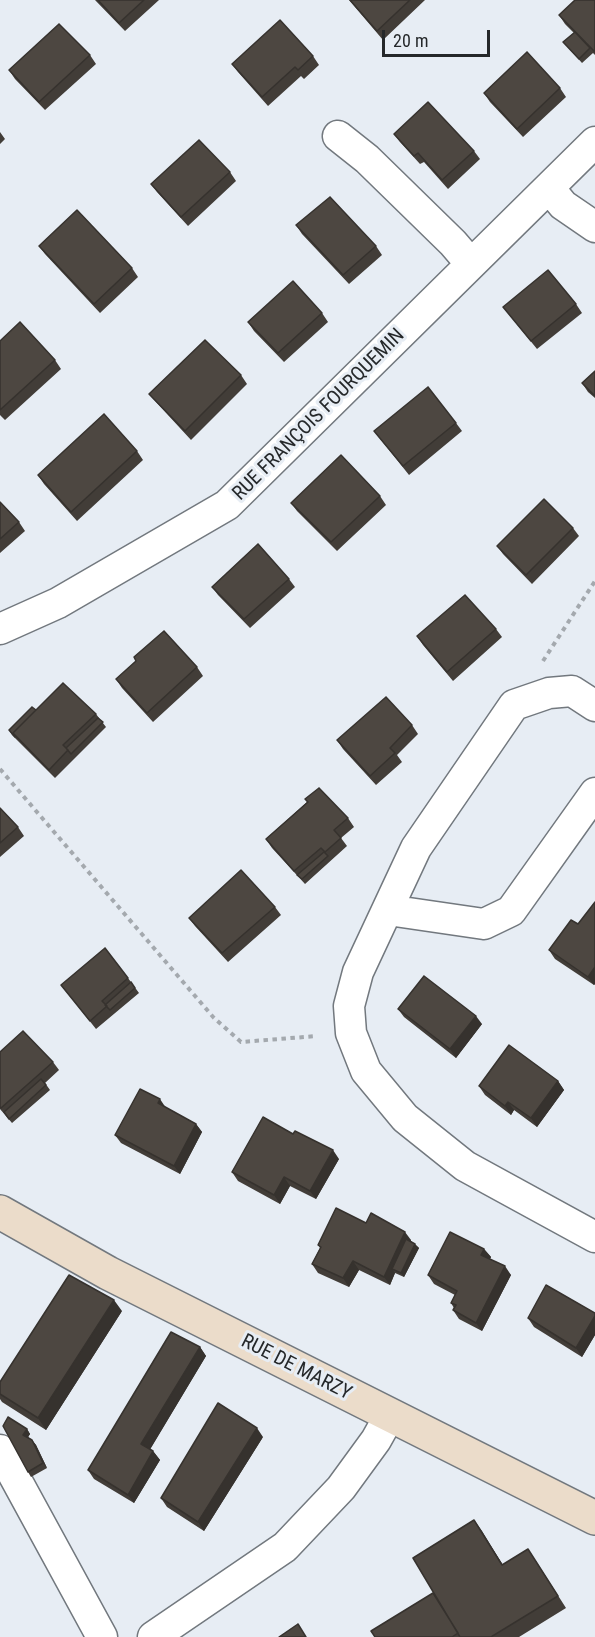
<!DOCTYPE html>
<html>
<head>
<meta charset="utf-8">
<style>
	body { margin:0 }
	#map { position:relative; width:595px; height:1637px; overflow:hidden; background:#e7edf4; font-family:"Roboto Condensed",sans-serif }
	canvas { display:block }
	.scale { position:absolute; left:382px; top:30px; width:108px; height:27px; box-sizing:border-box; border:3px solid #25282a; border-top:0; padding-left:8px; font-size:18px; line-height:21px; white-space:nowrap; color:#25282a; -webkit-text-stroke:4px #e7edf4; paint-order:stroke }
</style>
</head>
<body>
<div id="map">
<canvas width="595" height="1637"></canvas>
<div class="scale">20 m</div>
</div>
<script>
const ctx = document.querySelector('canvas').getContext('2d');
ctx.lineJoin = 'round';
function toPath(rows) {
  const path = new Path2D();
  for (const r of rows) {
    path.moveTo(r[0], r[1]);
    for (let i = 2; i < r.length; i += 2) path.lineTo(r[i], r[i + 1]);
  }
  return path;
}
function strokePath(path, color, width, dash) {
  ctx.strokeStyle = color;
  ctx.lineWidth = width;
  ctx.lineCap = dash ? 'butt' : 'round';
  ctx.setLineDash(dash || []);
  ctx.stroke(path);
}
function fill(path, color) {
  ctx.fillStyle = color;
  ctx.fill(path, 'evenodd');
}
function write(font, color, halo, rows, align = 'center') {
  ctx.font = font + ' "Roboto Condensed",sans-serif';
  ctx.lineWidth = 6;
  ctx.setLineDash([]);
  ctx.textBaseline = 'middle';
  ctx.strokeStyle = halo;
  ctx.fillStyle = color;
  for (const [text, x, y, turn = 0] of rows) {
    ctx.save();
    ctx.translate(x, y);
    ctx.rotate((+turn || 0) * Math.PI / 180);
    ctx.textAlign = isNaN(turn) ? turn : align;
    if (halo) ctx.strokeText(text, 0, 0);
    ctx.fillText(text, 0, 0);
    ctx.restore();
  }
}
const street = toPath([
	[338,136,367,159,453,243,471,264],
	[549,188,563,205,595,227],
	[0,629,58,603,227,505,595,142],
	[595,706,572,691,549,693,514,705,416,848,358,972,349,1006,351,1033,366,1071,405,1118,465,1166,595,1237],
	[388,910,484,924,511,911,595,793],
	[0,1450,102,1637],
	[153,1637,285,1547,341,1488,376,1440,390,1415]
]);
const secondary = toPath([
	[0,1212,108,1273,595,1518]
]);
strokePath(street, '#72787e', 33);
strokePath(secondary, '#72787e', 36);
strokePath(toPath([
	[543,661,595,581],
	[0,769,214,1018,241,1042,317,1036]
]), '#a4a9ae', 4, [4.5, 4.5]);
strokePath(street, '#fff', 30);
strokePath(secondary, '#ebdcca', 33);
fill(toPath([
	[95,0,159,0,125,31],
	[349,0,425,0,383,40],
	[595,0,595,55,593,53,582,63,563,42,574,33,565,24,559,15],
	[90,55,96,64,45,110,15,79,9,70],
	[313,56,319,65,304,79,301,76,268,106,238,72,232,64],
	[560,88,566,97,523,137,490,102,484,93],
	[0,132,5,139,0,144],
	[394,134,474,151,480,159,448,189,424,162,420,164,400,142],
	[230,172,236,181,188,226,157,192,151,184],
	[296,225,376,246,382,255,349,284,302,234],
	[39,246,132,268,138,277,100,313,45,254],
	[576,304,582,313,537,349,503,307],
	[322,313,328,322,284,362,254,331,248,322],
	[0,341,55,360,61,369,5,420,0,415],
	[595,371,595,398,588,392,582,383],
	[241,375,247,384,191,440,156,402,149,394],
	[456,423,462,431,409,475,374,431],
	[137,451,143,460,77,521,44,484,38,475],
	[380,496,386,505,337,551,297,511,291,503],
	[0,502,19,522,25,531,0,553],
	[573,528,579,536,532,584,503,554,497,546],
	[289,579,295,587,250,628,218,595,212,587],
	[496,629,502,637,453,681,423,645,417,636],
	[197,667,203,676,153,722,122,688,116,679],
	[36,710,96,714,106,727,55,778,12,735,9,730],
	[412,725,418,734,397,755,402,762,376,785,343,749,337,740],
	[305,799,348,818,354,827,341,838,347,846,305,884,272,848,266,839,307,802],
	[0,808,18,827,24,836,0,857],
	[595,902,595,984,594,985,555,959,549,950,578,924],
	[275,907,281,915,228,962,195,926,189,918],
	[128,978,139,993,96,1029,61,985],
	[398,1009,482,1024,456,1058,404,1017],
	[0,1052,53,1062,59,1070,45,1083,50,1090,12,1123,0,1109],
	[558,1081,564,1090,537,1127,514,1110,511,1115,485,1095,479,1086],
	[166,1108,196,1124,202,1132,180,1174,121,1143,115,1135],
	[339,1159,316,1199,290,1186,280,1204,238,1181,232,1172],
	[366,1223,411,1240,411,1241,419,1248,404,1277,395,1273,390,1285,359,1270,349,1287,318,1273,312,1264,320,1248,318,1245],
	[484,1249,491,1257,490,1259,511,1275,482,1331,459,1319,453,1310,454,1308,451,1303,455,1295,434,1284,428,1275],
	[122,1311,46,1430,2,1402,0,1399,0,1382],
	[595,1316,595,1335,582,1357,534,1327,528,1318],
	[200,1347,206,1356,150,1449,153,1451,160,1460,134,1503,94,1479,88,1470],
	[27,1429,30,1434,28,1437,32,1440,36,1445,47,1468,31,1477,28,1472],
	[263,1437,204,1531,167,1507,161,1498],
	[474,1520,503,1565,536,1561,566,1608,519,1637,375,1637,433,1593]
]), '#423d38');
fill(toPath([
	[595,967,595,984,594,985,588,977],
	[476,1016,482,1024,456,1058,450,1049],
	[558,1081,564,1090,537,1127,531,1118],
	[160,1099,166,1108,158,1103],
	[508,1102,514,1110,511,1115,505,1106],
	[196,1124,202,1132,180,1174,174,1166],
	[333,1150,339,1159,316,1199,310,1191],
	[284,1177,290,1186,280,1204,274,1195],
	[405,1232,411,1240,397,1271,392,1269,395,1273,390,1285,384,1277],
	[415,1244,419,1248,404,1277,401,1273],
	[484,1249,491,1257,487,1264,481,1255],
	[353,1261,359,1270,349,1287,343,1278],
	[505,1266,511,1275,482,1331,476,1323],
	[114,1300,122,1311,46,1430,38,1418],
	[595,1316,595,1335,582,1357,576,1348],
	[200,1347,206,1356,148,1453,141,1444],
	[257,1428,263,1437,204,1531,198,1522],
	[27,1429,30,1434,27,1439,23,1435],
	[32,1440,36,1445,47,1468,43,1463],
	[153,1451,160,1460,134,1503,128,1495],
	[474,1520,482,1531,510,1577,502,1565]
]), '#36322e');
const building = toPath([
	[98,0,144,0,119,23,98,0],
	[350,0,410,0,377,31,350,0],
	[575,0,595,0,595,52,559,15,575,0],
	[280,20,313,56,298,70,295,67,262,97,232,64,280,20],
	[59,24,90,55,39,102,9,70,59,24],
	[575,32,590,48,579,59,563,42,575,32],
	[527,52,560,88,517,129,484,93,527,52],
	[428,102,474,151,442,180,418,153,414,156,394,134,428,102],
	[199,140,230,172,181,217,151,184,199,140],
	[330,197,376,246,343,275,296,225,330,197],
	[77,210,132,268,94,304,39,246,77,210],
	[548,270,576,304,531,341,503,307,548,270],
	[293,281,322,313,278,353,248,322,293,281],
	[20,322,55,360,0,410,0,341,20,322],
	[205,340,241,375,185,431,149,394,205,340],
	[595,371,595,396,582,383,595,371],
	[428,387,456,423,403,466,374,431,428,387],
	[104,414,137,451,71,512,38,475,104,414],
	[341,455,380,496,331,542,291,503,341,455],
	[544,499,573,528,526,575,497,546,544,499],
	[0,502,19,522,0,539,0,502],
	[258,544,289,579,244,619,212,587,258,544],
	[465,595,496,629,447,672,417,636,465,595],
	[164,631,197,667,147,713,116,679,136,661,134,657,164,631],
	[63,683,96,714,63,745,68,750,49,770,13,733,63,683],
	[386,697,412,725,390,748,395,753,370,776,337,740,386,697],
	[32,707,36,710,13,733,15,737,9,730,32,707],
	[98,718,103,722,71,754,66,748,98,718],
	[319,788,348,818,334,830,341,838,325,852,321,848,294,871,266,839,308,802,305,799,319,788],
	[0,808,18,827,0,843,0,808],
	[324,852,328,856,302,879,297,875,324,852],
	[241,870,275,907,222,953,189,918,241,870],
	[595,902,595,967,588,977,549,950,571,920,578,924,595,902],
	[105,948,128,978,102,1001,107,1006,90,1021,61,985,105,948],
	[424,976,476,1016,450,1049,398,1009,424,976],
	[131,982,135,988,110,1010,105,1005,131,982],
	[23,1031,53,1062,1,1108,0,1107,0,1052,23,1031],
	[509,1045,558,1081,531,1118,508,1102,505,1106,479,1086,509,1045],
	[41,1079,46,1085,9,1119,4,1112,41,1079],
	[140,1089,160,1099,158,1103,196,1124,174,1166,115,1135,140,1089],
	[263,1117,293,1134,295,1131,333,1150,310,1191,284,1177,274,1195,232,1172,263,1117],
	[336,1208,366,1223,371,1213,405,1232,384,1277,353,1261,343,1278,312,1264,321,1247,318,1245,336,1208],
	[450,1232,484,1249,481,1255,505,1266,476,1323,453,1310,456,1305,451,1303,457,1291,428,1275,450,1232],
	[406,1239,415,1244,401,1273,392,1269,406,1239],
	[69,1275,114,1300,38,1418,0,1394,0,1382,69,1275],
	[546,1285,595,1313,595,1316,576,1348,528,1318,546,1285],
	[171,1332,200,1347,141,1444,153,1451,128,1495,88,1470,171,1332],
	[218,1403,257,1428,198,1522,161,1498,218,1403],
	[8,1417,27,1429,23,1435,32,1440,43,1463,28,1472,3,1426,8,1417],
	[474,1520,502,1565,528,1549,558,1596,491,1637,460,1637,413,1558,474,1520],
	[433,1593,458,1633,452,1637,375,1637,371,1631,433,1593],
	[298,1624,306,1637,279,1637,298,1624]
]);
fill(building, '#4d4741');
strokePath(building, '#36322e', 1.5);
write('20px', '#25282a', '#e7edf4', [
	["RUE FRANÇOIS FOURQUEMIN",319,415,-45],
	["RUE DE MARZY",296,1368,27]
]);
</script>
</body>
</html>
